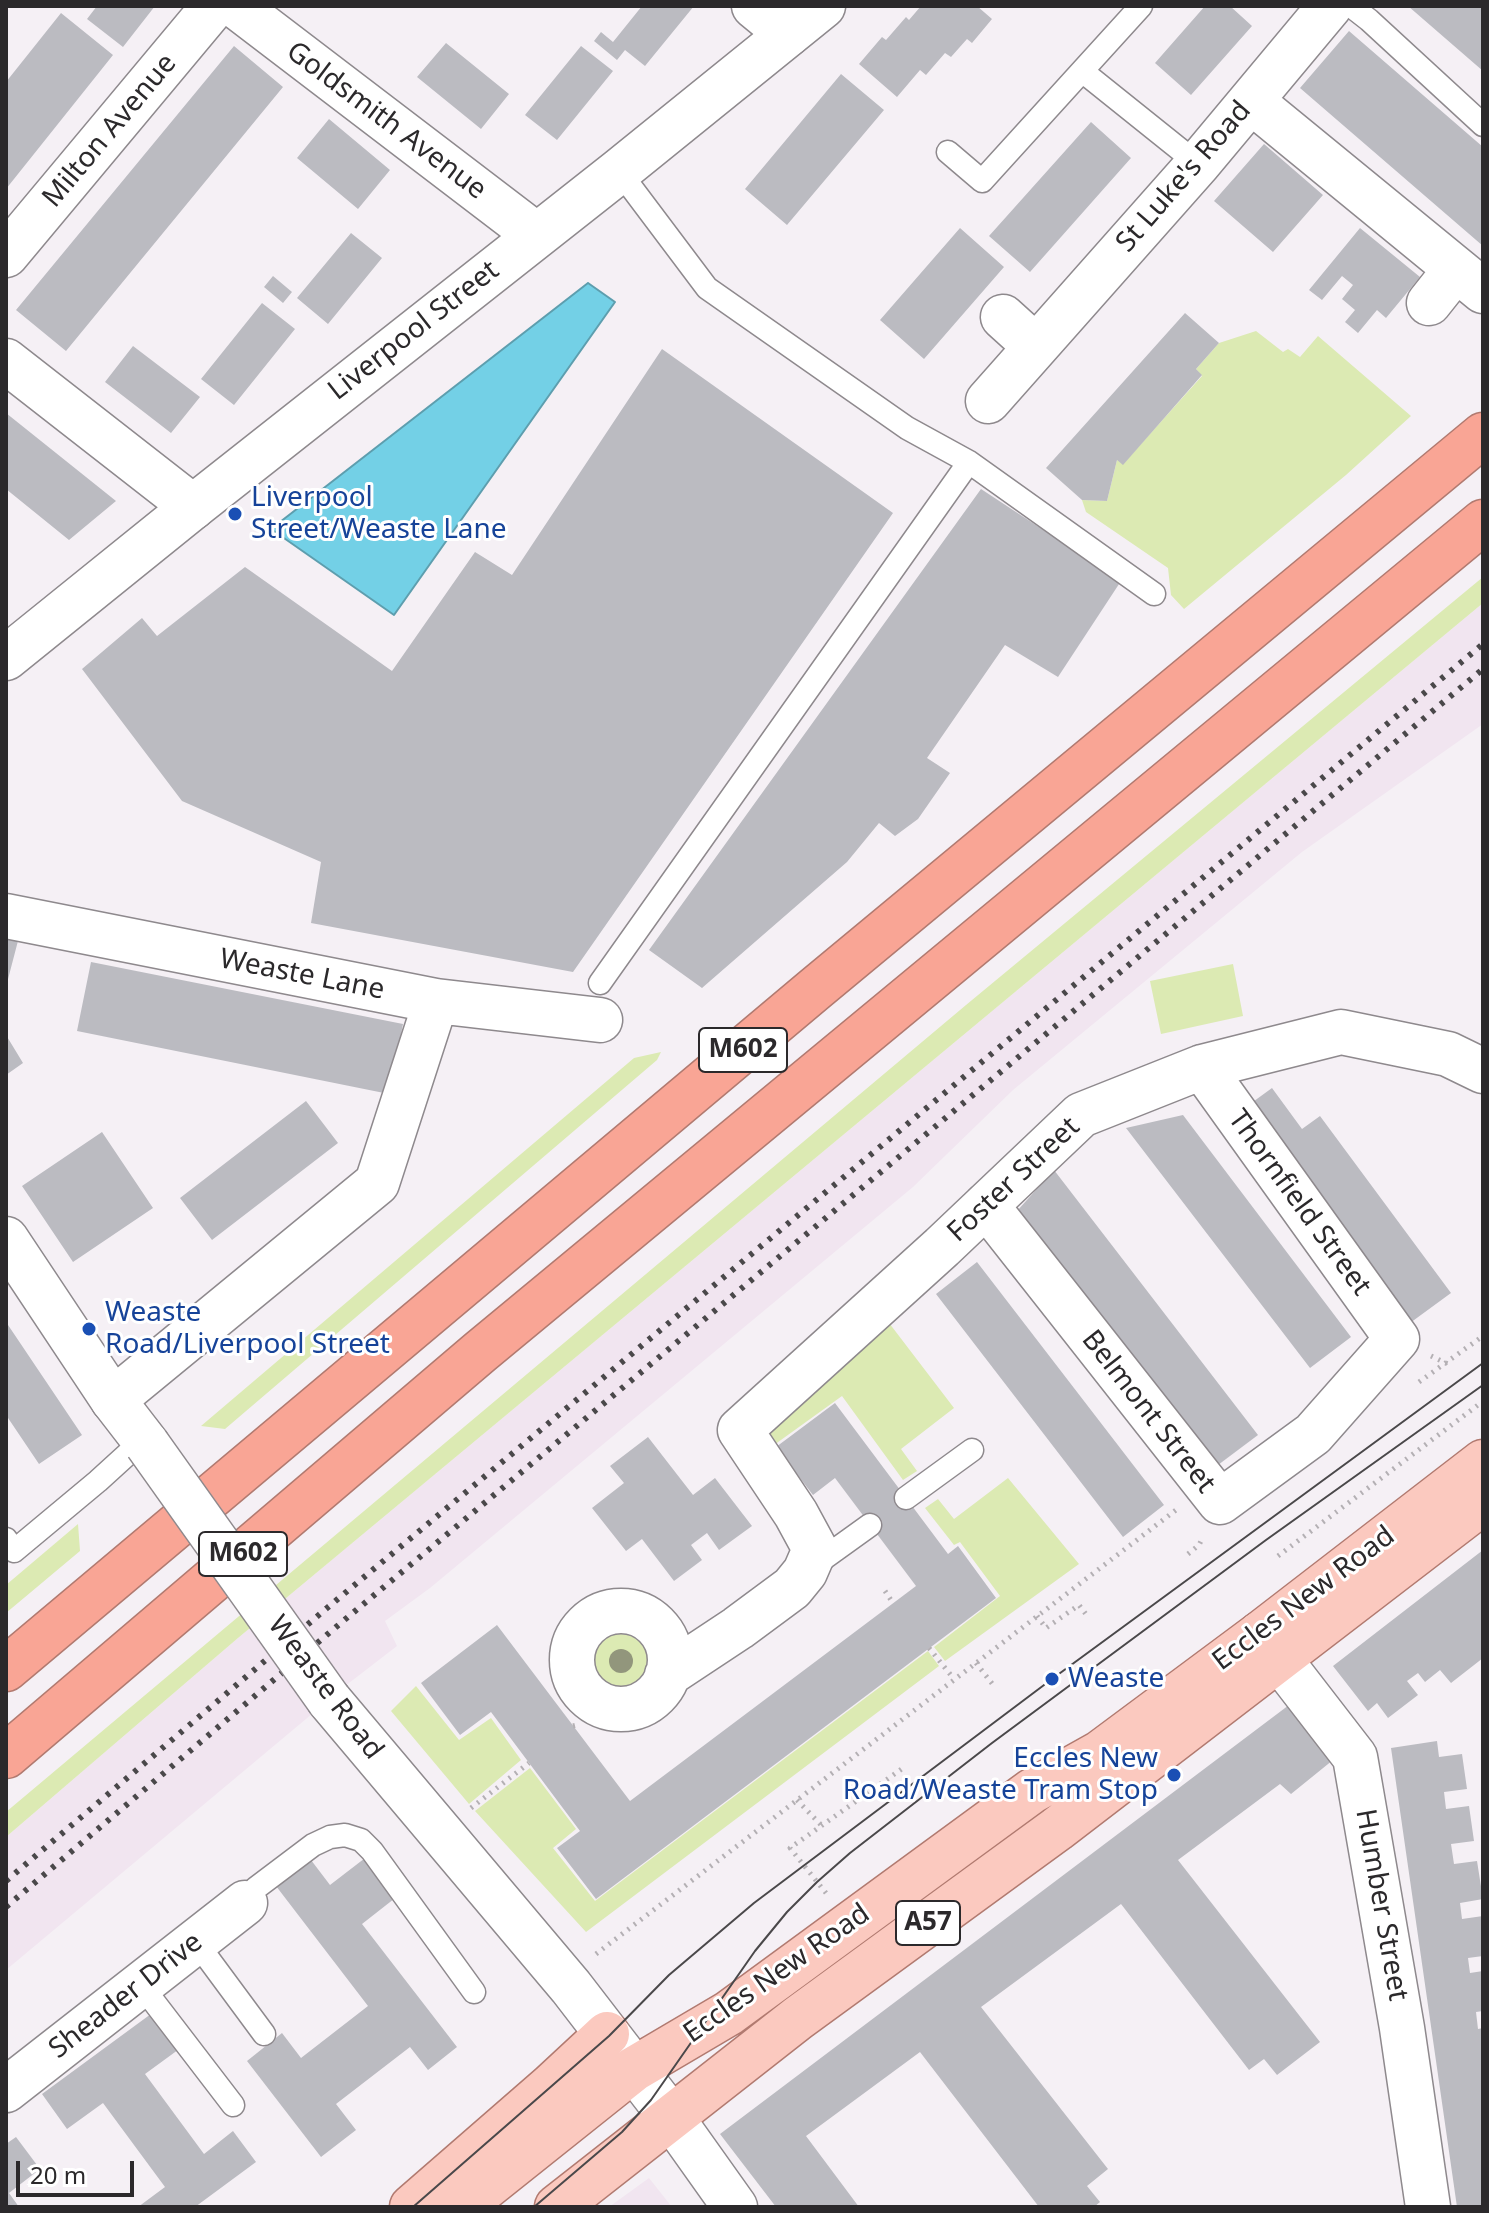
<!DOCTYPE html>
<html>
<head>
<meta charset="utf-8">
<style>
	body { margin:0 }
	#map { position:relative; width:1489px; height:2213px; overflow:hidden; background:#f5f0f5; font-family:"Noto Sans",sans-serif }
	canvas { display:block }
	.frame { position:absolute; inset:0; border:8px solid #2b292b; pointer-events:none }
	.scale { position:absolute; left:16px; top:2161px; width:118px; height:36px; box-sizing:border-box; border:4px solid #2b292b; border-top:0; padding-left:10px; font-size:24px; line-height:28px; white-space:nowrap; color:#2b292b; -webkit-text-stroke:6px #fff; paint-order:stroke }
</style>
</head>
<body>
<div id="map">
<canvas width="1489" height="2213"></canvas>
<div class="frame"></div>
<div class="scale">20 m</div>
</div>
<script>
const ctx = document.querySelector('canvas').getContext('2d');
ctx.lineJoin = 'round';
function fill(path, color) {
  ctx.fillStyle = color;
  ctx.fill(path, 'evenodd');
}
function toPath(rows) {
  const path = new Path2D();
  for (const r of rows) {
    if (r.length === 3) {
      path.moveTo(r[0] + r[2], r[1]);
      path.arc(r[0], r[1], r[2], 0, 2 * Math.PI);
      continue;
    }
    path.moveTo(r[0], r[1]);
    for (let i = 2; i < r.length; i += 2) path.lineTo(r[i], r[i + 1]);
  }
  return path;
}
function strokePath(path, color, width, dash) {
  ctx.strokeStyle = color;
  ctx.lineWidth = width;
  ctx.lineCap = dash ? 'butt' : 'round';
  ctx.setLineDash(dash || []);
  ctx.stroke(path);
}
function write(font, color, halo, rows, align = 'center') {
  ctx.font = font + ' "Noto Sans",sans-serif';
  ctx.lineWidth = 6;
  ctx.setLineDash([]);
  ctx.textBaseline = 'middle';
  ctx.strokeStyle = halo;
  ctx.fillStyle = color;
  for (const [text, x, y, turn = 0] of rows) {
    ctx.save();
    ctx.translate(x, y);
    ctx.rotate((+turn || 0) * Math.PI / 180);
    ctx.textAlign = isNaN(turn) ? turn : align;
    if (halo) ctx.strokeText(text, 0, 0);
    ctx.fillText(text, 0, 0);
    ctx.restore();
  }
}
fill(toPath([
	[1483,603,1483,724,1302,852,1013,1090,913,1187,430,1588,385,1621,397,1646,349,1683,6,1970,6,1837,238,1638],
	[649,2178,672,2207,609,2207]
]), '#f1e5f0');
fill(toPath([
	[1256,331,1283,352,1288,349,1300,357,1318,336,1411,416,1346,475,1184,609,1171,595,1168,568,1086,512,1082,500,1107,501,1117,460,1123,464,1202,376,1196,369,1219,343],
	[1483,577,1483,603,238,1638,6,1837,6,1812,966,1005],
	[1233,964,1243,1016,1161,1034,1150,981],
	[661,1052,657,1060,225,1429,201,1426,634,1058],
	[883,1315,954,1408,901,1449,917,1471,903,1480,842,1396,774,1445,759,1426],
	[1008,1478,1079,1564,945,1661,934,1647,1000,1596,960,1542,954,1545,925,1508,938,1499,954,1519],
	[78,1524,80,1551,6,1613,6,1585],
	[621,1661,27],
	[928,1651,939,1666,586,1932,475,1811,530,1768,576,1829,553,1848,595,1901],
	[416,1686,459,1740,491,1718,521,1760,469,1804,391,1711]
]), '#dceab3');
const water = toPath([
	[588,283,615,302,394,615,271,529,588,283]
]);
fill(water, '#73d0e6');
strokePath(water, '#5d9eae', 2);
fill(toPath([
	[97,6,155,6,123,47,87,19],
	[642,6,694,6,645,66,625,50,617,60,594,41,601,32,613,42],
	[921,6,977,6,992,19,972,43,967,39,951,57,945,53,926,75,920,70,897,97,859,64,882,37,886,40,906,17,909,20],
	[1205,6,1230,6,1252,26,1191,95,1155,63],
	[1408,6,1483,6,1483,71],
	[61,13,113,55,6,189,6,82],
	[1349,31,1483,147,1483,246,1300,88],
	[446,43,509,94,481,129,417,77],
	[234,46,283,87,66,351,16,310],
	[581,46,613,71,557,140,525,115],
	[841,74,884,110,787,225,745,189],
	[329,119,390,170,358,209,297,158],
	[1091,122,1131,158,1030,272,989,236],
	[1264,144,1323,195,1273,252,1214,201],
	[960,228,1004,267,924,359,880,320],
	[1360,228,1420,277,1386,318,1377,310,1358,333,1345,322,1355,310,1342,299,1353,285,1342,276,1322,300,1309,290],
	[351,233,382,258,328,324,297,298],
	[273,276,292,292,283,303,264,287],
	[262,303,295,329,234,405,201,379],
	[1185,313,1219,343,1196,369,1202,375,1123,465,1117,460,1107,501,1082,500,1046,468],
	[133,346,200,397,171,433,105,382],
	[662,349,893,513,573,972,311,923,321,862,182,801,82,669,142,618,157,636,245,567,392,671,475,552,512,575],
	[6,413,116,501,69,540,6,489],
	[981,489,1121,581,1058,677,1005,645,927,758,950,773,918,819,895,836,879,823,847,862,702,988,649,950],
	[6,933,19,937,7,983,6,983],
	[91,962,403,1024,389,1094,77,1031],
	[6,1035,23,1063,6,1075],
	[1272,1088,1302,1129,1320,1116,1451,1293,1410,1323,1250,1104],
	[306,1101,338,1143,212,1240,180,1198],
	[1183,1115,1351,1337,1310,1368,1126,1128],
	[102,1132,153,1208,73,1262,22,1186],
	[1054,1170,1258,1435,1214,1468,1017,1211],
	[977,1262,1164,1505,1123,1537,936,1294],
	[6,1322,82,1435,39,1464,6,1415],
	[835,1403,948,1554,958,1546,996,1598,596,1899,557,1848,580,1831,491,1712,460,1735,421,1683,497,1625,630,1801,916,1586,835,1478,813,1495,776,1447],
	[648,1437,693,1495,715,1478,752,1526,719,1550,707,1533,691,1545,702,1560,674,1581,642,1539,626,1551,592,1508,624,1483,610,1466],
	[1483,1550,1483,1658,1451,1683,1440,1670,1425,1682,1418,1673,1407,1681,1418,1695,1388,1718,1377,1703,1368,1711,1333,1666],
	[1289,1705,1333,1760,1291,1794,1280,1784,1178,1860,1320,2042,1277,2075,1264,2059,1249,2070,1121,1904,981,2007,1108,2169,1087,2186,1100,2202,1094,2207,1039,2207,920,2052,806,2136,859,2207,776,2207,720,2134],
	[1437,1741,1439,1757,1462,1754,1467,1789,1444,1792,1446,1809,1469,1806,1474,1841,1451,1844,1454,1864,1477,1861,1483,1899,1460,1903,1462,1919,1483,1916,1483,1956,1468,1958,1470,1973,1483,1971,1483,2011,1476,2012,1478,2029,1483,2028,1483,2207,1457,2207,1391,1748],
	[369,1855,399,1895,362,1924,457,2047,428,2070,410,2047,336,2104,356,2130,321,2157,247,2061,282,2033,301,2058,368,2006,276,1886,311,1860,330,1885],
	[155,2011,182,2047,145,2074,204,2154,233,2131,256,2162,195,2207,138,2207,165,2187,103,2103,67,2129,42,2094],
	[16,2137,40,2169,9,2193,19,2207,6,2207,6,2144]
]), '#bbbbc1');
const lane = toPath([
	[1351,6,1369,20,1483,125],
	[1082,71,1198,164],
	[948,152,982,181,1141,6],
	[619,171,707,288,907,428,969,462,1154,594],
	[600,983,969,462],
	[906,1498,972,1450],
	[6,1539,14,1551,98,1481,143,1440],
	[813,1566,870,1525],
	[245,1903,256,1888,313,1845,330,1837,345,1835,361,1840,372,1851,474,1992],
	[196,1942,264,2034],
	[141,1985,233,2105]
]);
const street = toPath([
	[236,6,536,235],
	[754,6,788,34],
	[1251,101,1483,291],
	[6,255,214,6],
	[1429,303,1456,269],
	[1003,317,1035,346],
	[6,361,193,507],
	[988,401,1198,164,1330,6],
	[6,916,436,1001,600,1020],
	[986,1205,1220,1502,1313,1434,1397,1339,1202,1067],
	[113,1400,377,1183,436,1001],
	[621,1660,49],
	[1260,1634,1355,1757,1402,2028,1428,2207],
	[667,1675,738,1628,792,1588,805,1572,815,1549,796,1514,740,1430,942,1247,1081,1115,1202,1067,1341,1032,1448,1054,1483,1071],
	[6,2090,245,1903],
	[671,2117,735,2207]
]);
const secondary = toPath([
	[6,658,193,507,619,171,823,6],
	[6,1239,113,1400,147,1444],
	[329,1700,571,1987,671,2117]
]);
const primary = toPath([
	[412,2207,551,2086,607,2034],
	[461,2207,634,2069,729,2013,1032,1791,1100,1753,1260,1634,1483,1462],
	[557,2207,798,2018,1057,1829,1483,1502]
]);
const highway = toPath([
	[6,1669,815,989,1483,435],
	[6,1756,480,1352,1483,522]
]);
strokePath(lane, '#8e898d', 25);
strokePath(street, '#8e898d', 47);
strokePath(secondary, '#8e898d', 47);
strokePath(primary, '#b17a70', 47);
strokePath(highway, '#b17a70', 47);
strokePath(toPath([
	[1431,1356,1452,1366],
	[1419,1382,1483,1336],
	[1188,1554,1199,1545,1202,1539],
	[1278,1556,1482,1402],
	[885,1591,893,1603],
	[1037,1616,1046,1628,1079,1605,1088,1617],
	[929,1648,954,1679],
	[976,1663,994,1686],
	[573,1726,577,1725],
	[797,1800,822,1826],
	[471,1808,529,1763],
	[826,1893,790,1848,903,1768],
	[596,1954,1176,1510]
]), '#b4b0b4', 5, [2, 6]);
strokePath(lane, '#fff', 22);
strokePath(street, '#fff', 44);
strokePath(secondary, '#fff', 44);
strokePath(primary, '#fbc9bf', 44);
strokePath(highway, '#f9a595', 44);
strokePath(toPath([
	[413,2207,609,2036,669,1975,754,1903,1052,1679,1483,1363],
	[534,2207,622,2132,651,2100,755,1951,787,1912,817,1882,850,1853,992,1743,1266,1540,1483,1385]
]), '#4a484a', 2);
strokePath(toPath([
	[6,1881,327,1608,1483,644],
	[6,1907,342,1622,1483,669]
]), '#4a484a', 6, [4, 8]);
const secondaryBridge = toPath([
	[147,1444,329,1700]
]);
strokePath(secondaryBridge, '#8e898d', 47, []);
strokePath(secondaryBridge, '#fff', 44);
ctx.fillStyle = '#92967c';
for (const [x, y] of [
	[621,1661]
]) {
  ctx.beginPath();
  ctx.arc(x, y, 12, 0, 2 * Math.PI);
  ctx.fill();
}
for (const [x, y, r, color] of [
	[235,514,8,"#1a4fb4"],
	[89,1329,8,"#1a4fb4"],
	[1052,1679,8,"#1a4fb4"],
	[1174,1775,8,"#1a4fb4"]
]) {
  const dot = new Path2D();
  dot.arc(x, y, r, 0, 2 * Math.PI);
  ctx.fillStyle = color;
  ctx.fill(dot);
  strokePath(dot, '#fff', 3);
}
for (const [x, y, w] of [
	[743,1050,88],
	[243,1554,88],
	[928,1923,64]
]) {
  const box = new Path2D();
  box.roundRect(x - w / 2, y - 22, w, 44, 6);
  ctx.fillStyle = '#fff';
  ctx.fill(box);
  strokePath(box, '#2b292b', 2);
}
write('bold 26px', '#2b292b', null, [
	["M602",743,1050],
	["M602",243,1554],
	["A57",928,1923]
]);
write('28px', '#2b292b', '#fff', [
	["Goldsmith Avenue",386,121,37],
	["Milton Avenue",110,131,-50],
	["St Luke's Road",1184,177,-49],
	["Liverpool Street",414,331,-38],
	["Weaste Lane",302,975,11],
	["Foster Street",1014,1180,-43],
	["Thornfield Street",1299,1203,54],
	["Belmont Street",1148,1412,52],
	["Eccles New Road",1304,1599,-37],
	["Weaste Road",325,1688,53],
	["Humber Street",1381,1905,80],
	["Eccles New Road",777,1974,-35],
	["Sheader Drive",126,1996,-38]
]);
write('28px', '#164399', '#fff', [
	["Liverpool",251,498],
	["Street/Weaste Lane",251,530],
	["Weaste",105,1313],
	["Road/Liverpool Street",105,1345],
	["Weaste",1068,1679],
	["Eccles New",1158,1759,"right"],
	["Road/Weaste Tram Stop",1158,1791,"right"]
], 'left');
</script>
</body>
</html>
